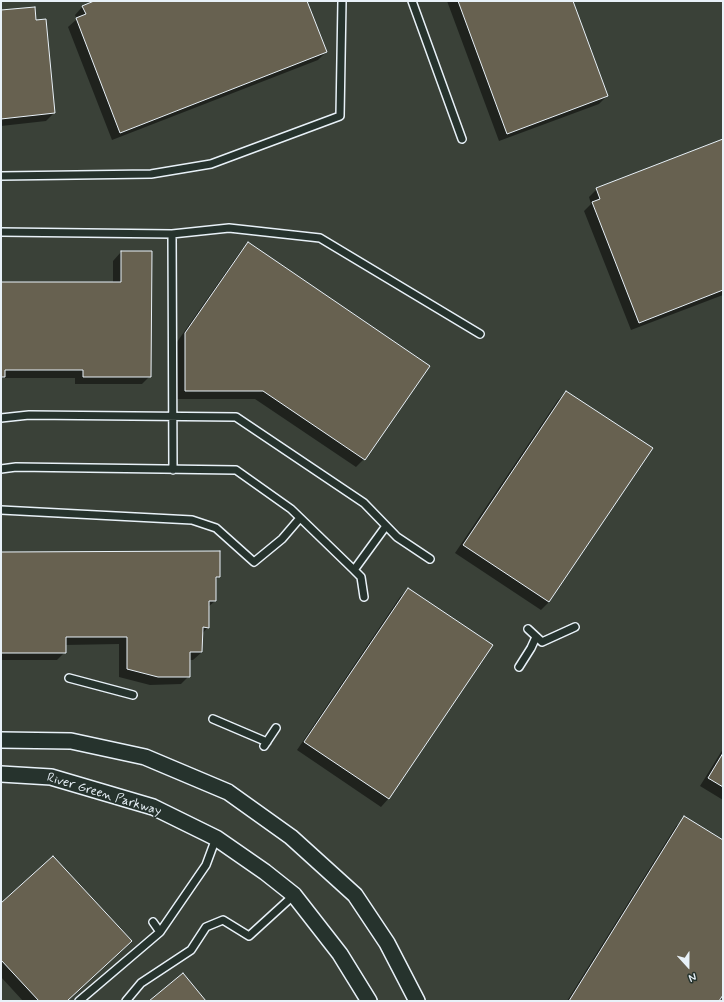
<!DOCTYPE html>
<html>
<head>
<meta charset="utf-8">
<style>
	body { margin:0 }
	#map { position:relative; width:724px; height:1002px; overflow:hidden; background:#26332d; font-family:Mynerve,sans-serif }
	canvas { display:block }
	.frame { position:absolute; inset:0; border:2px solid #e8f1f8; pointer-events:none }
	.north { position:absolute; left:668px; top:946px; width:40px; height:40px; -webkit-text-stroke:3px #26332d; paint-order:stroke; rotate:159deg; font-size:11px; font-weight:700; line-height:16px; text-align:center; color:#e8f1f8 }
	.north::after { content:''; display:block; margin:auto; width:14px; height:18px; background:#e8f1f8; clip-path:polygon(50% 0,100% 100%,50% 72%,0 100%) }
</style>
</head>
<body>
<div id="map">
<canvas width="724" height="1002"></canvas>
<div class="frame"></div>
<div class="north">N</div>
</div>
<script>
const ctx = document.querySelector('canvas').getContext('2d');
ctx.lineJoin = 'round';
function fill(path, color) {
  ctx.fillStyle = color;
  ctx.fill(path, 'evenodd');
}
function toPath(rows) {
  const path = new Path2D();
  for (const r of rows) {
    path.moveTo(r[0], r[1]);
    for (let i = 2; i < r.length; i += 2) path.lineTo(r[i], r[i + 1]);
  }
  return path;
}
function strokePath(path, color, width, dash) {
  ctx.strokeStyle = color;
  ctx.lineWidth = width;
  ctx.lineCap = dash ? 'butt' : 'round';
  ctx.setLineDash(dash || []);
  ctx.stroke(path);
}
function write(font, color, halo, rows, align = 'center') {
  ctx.font = font + ' Mynerve,sans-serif';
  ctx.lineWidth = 3;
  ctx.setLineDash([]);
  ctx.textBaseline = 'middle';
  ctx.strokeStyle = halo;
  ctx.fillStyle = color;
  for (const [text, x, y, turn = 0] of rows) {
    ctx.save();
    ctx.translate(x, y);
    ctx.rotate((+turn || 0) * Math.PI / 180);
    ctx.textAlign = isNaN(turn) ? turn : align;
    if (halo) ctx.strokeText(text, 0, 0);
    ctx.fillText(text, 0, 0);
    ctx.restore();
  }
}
fill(toPath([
	[1,1,723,1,723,1001,1,1001]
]), '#3a4138');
fill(toPath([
	[97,1,306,1,326,52,318,60,112,140,68,27,77,19,75,15,83,6],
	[447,1,572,1,607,96,599,104,499,141],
	[1,11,35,21,54,113,46,121,1,126],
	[723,140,723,295,631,330,584,211,591,204,589,197,597,189],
	[248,243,364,459,356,467,255,399,177,399,177,342,240,252],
	[121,252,150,376,142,384,75,384,75,378,2,378,1,379,1,283,113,283,113,261],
	[566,392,652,449,549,602,541,610,455,553,558,400],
	[1,553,219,576,215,581,215,601,208,607,208,627,202,634,202,652,193,660,189,660,189,676,181,684,150,685,119,677,119,644,65,645,65,652,57,660,1,660],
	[408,589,389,798,381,807,297,750,400,597],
	[723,749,723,800,700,786],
	[685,818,723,841,723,993,718,1001,567,1001,676,826],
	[1,905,66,1001,23,1001,1,977]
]), '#0007');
const building = toPath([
	[94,1,307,1,327,52,120,133,76,18,86,14,82,6,94,1],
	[458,1,573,1,608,96,507,134,458,1],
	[35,7,36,20,46,19,55,113,1,119,1,10,35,7],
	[723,139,723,290,639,323,592,202,600,199,596,188,723,139],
	[248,242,430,366,365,460,263,391,185,391,185,333,248,242],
	[121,251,152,251,151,377,83,377,83,370,5,370,5,377,1,377,1,282,121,282,121,251],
	[566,391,653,448,549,602,463,545,566,391],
	[220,551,220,577,216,577,216,601,209,601,209,628,203,627,202,652,190,652,190,677,158,677,127,669,127,637,66,637,66,653,1,653,1,552,220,551],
	[408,588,493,645,389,799,304,742,408,588],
	[723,753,723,787,708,778,723,753],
	[684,816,723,840,723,995,719,1001,569,1001,684,816],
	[53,856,132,941,67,1001,39,1001,1,960,1,903,53,856],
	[183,973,206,1001,149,1001,183,973]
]);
fill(building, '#676150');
strokePath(building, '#e8f1f8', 1);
const lane = toPath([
	[412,1,462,139],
	[1,176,151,174,211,164,340,116,342,1],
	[1,232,172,234,229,228,320,238,480,334],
	[172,234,173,470],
	[1,418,29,415,236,417,364,503,397,537,430,559],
	[1,469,16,467,236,470,291,509,354,570],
	[1,510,192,520,216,528,254,562,282,539,300,518],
	[364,597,361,577,354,570,386,526],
	[528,629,542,642,575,627],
	[519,667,531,648,536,637],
	[69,678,133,695],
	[213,719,267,742],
	[264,746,276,728],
	[153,922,160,932,206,865,216,838],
	[79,1001,160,932],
	[126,1001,141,983,191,950,206,927,223,920,249,936,294,895]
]);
const street = toPath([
	[1,740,71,741,145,757,228,792,291,837,355,895,387,943,417,1001],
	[1,774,51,777,153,807,216,838,265,872,294,895,340,954,369,1001]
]);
strokePath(lane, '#e8f1f8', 10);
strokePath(street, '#e8f1f8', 18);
strokePath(lane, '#26332d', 7);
strokePath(street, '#26332d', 15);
write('13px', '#e8f1f8', '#26332d', [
	["River Green Parkway",104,795,17]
]);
</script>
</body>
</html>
